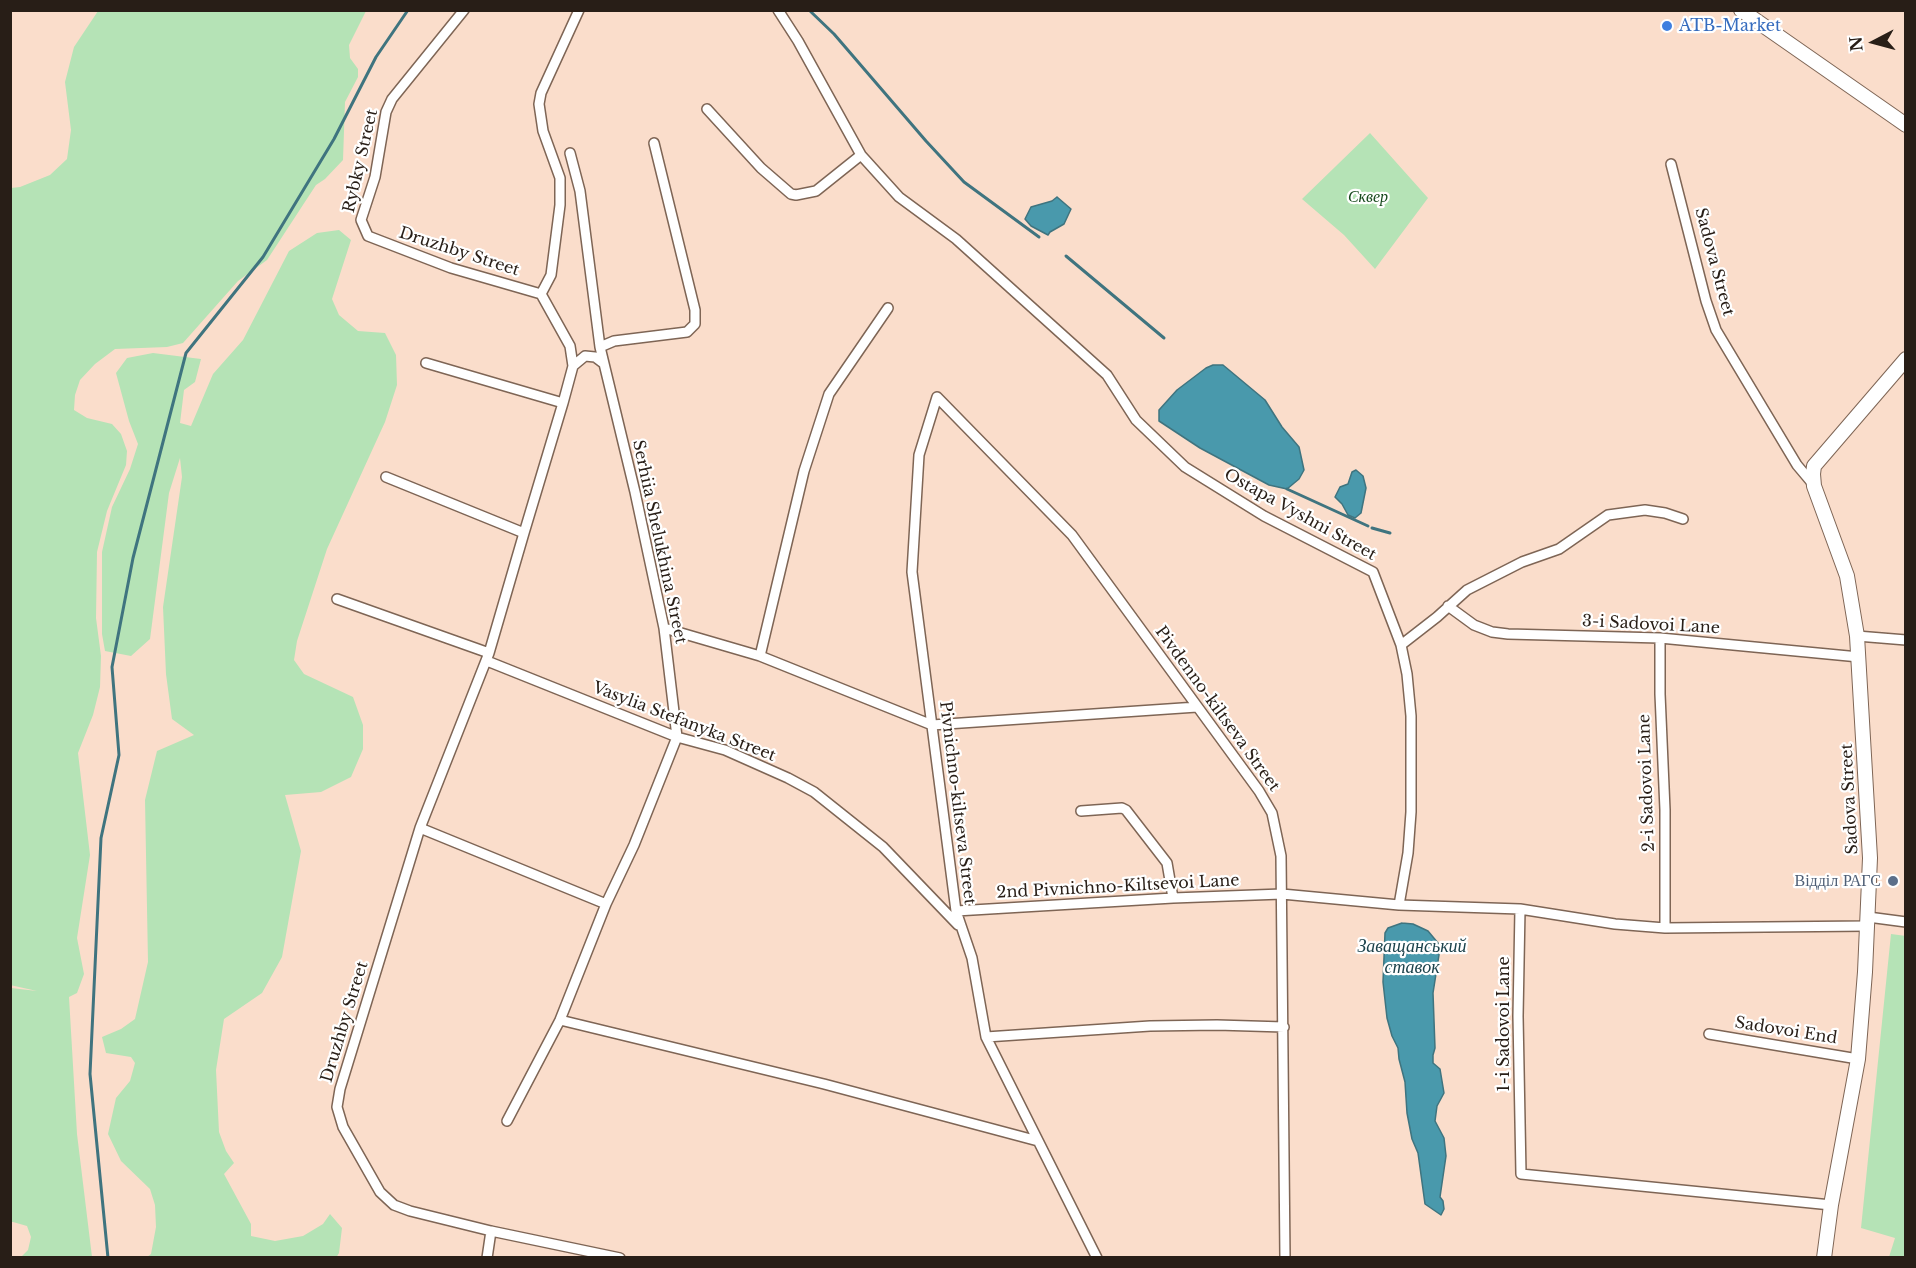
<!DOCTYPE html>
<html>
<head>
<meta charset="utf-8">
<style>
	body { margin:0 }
	#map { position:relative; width:1916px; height:1268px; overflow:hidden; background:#faddcb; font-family:"Libre Baskerville",serif }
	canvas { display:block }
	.frame { position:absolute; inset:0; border:12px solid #281e17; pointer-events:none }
	.north { position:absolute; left:1844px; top:12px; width:60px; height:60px; -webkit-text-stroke:4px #fff; paint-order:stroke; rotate:264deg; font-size:16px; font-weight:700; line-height:24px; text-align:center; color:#281e17 }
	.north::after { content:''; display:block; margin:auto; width:21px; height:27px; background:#281e17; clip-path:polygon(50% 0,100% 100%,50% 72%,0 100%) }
</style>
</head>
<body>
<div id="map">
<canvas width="1916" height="1268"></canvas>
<div class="frame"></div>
<div class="north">N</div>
</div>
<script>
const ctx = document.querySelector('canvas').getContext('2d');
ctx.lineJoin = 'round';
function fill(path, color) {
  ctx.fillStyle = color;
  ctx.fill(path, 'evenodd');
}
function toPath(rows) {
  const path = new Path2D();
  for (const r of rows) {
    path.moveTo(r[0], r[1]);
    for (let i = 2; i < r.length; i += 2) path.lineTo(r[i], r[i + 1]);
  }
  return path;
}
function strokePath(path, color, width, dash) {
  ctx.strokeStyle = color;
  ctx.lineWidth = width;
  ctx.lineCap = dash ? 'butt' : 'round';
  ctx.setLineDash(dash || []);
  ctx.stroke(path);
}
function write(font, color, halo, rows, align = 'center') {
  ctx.font = font + ' "Libre Baskerville",serif';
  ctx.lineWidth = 4.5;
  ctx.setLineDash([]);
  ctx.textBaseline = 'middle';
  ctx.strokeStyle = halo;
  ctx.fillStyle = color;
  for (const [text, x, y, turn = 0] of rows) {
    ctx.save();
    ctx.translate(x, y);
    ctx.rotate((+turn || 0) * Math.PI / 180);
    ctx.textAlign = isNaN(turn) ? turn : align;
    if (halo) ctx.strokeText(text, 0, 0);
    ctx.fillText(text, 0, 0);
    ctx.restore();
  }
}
fill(toPath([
	[98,11,366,11,349,45,350,58,358,69,358,77,345,102,343,160,325,179,316,185,267,260,238,281,183,343,167,347,115,349,95,364,80,380,75,395,74,410,87,418,112,424,121,434,127,451,126,465,107,511,97,552,96,618,101,656,100,687,93,715,78,753,90,855,77,938,84,974,77,993,69,997,77,1134,92,1257,21,1257,28,1250,31,1237,27,1226,13,1222,11,1222,11,988,37,991,10,985,11,188,20,187,50,175,67,159,71,130,65,82,74,47],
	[1370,133,1428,198,1375,269,1344,235,1302,199],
	[339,230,351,240,332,299,339,315,358,331,385,333,396,355,397,385,385,422,327,549,297,641,294,660,304,674,353,697,363,725,363,749,351,777,321,792,285,795,301,851,282,957,262,993,224,1019,216,1070,219,1132,226,1151,234,1163,224,1174,251,1224,251,1236,275,1241,303,1236,323,1224,330,1214,342,1228,339,1253,336,1258,147,1257,151,1254,156,1227,155,1205,150,1189,121,1161,108,1134,116,1098,130,1081,135,1063,131,1057,106,1053,102,1037,121,1029,135,1019,148,962,145,800,157,751,194,735,172,719,166,674,163,607,182,477,180,458,169,493,150,639,131,656,105,651,102,634,102,552,112,507,130,469,138,444,129,421,116,373,127,358,153,353,201,359,195,382,184,390,180,423,191,426,213,374,243,340,289,251,317,233],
	[1891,934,1906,936,1905,1258,1889,1257,1895,1238,1861,1228]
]), '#b5e3b6');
const water = toPath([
	[1057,197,1071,209,1064,224,1050,232,1048,235,1031,226,1025,219,1031,207,1052,201,1057,197],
	[1213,365,1223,365,1265,400,1282,427,1299,447,1304,470,1299,479,1287,489,1269,485,1200,448,1159,421,1159,410,1177,390,1206,368,1213,365],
	[1356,470,1363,476,1366,488,1361,513,1355,518,1348,515,1342,504,1335,497,1340,487,1348,484,1352,472,1356,470],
	[1402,923,1413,924,1428,931,1438,943,1439,955,1433,993,1435,1048,1433,1055,1433,1063,1440,1069,1444,1093,1437,1106,1435,1121,1444,1138,1446,1156,1440,1197,1443,1201,1444,1209,1441,1215,1425,1204,1418,1153,1412,1139,1407,1113,1405,1082,1399,1059,1398,1048,1392,1036,1387,1018,1383,982,1385,933,1388,928,1402,923]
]);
fill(water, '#4999ac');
strokePath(water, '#3f747f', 1.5);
strokePath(toPath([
	[809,10,834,34,926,141,964,182,1039,237],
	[1066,256,1164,338],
	[1287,489,1368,526],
	[1372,528,1390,533],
	[108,1258,90,1074,101,838,119,755,112,667,133,558,186,353,263,257,334,139,376,57,408,10]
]), '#3f747f', 3);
const minor = toPath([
	[707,109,761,168,791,194,796,195,816,191,861,155,798,41,778,10],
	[861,155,899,197,956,239,1107,375,1136,420,1185,467,1264,516,1373,572,1401,645,1407,674,1411,716,1411,812,1408,853,1399,905],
	[1671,164,1706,301,1716,330,1797,465,1813,484],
	[541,294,551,275,560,205,560,178,543,131,539,104,541,93,579,10],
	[600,347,614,341,687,332,695,324,695,310,654,143],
	[426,363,563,403,573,366,570,346,541,294,451,268,368,236,361,220,375,177,386,112,392,99,464,10],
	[573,366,585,356,595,357,603,363],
	[386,477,524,533,563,403],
	[337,599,489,653,524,533],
	[1448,606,1474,625,1492,632,1508,634,1660,638,1859,657],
	[664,628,760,656,932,725,1197,707],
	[1857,636,1906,640],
	[1660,638,1660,694,1665,810,1665,928],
	[1401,645,1437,617,1467,590,1522,562,1559,549,1608,515,1645,510,1665,513,1683,519],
	[489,653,420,828,340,1089,337,1107,343,1127,380,1192,394,1205,410,1211,491,1231,620,1258],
	[760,656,804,471,829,394,888,308],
	[487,661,677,737,725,750,788,778,814,792,883,847,958,925],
	[1081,811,1122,808,1126,810,1167,863,1173,898],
	[420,828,606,904],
	[1520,909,1518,1016,1521,1174,1831,1205],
	[956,911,1173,898,1282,894,1399,905,1520,909,1615,924,1665,928,1867,926],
	[1868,917,1906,922],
	[560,1020,824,1084,1038,1141],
	[1709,1034,1858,1059],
	[986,1037,1150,1026,1217,1025,1284,1027],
	[507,1121,560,1020,606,904,634,845,677,737,664,628,635,492,600,347,580,191,570,153],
	[487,1258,491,1231],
	[1097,1258,986,1037,972,958,956,911,912,572,919,455,937,397,1072,535,1259,791,1272,813,1281,856,1285,1258]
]);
const secondary = toPath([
	[1741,10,1906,125],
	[1824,1258,1831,1205,1858,1059,1865,972,1870,858,1857,636,1847,576,1814,486,1813,474,1814,466,1906,359]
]);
strokePath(minor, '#7e6555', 12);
strokePath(secondary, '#7e6555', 16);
strokePath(minor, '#fff', 9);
strokePath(secondary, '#fff', 14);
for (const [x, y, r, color] of [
	[1667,26,6,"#3f7fe0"],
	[1893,881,6,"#5c6f8a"]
]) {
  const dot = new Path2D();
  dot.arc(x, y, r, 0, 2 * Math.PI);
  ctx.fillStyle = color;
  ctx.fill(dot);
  strokePath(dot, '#fff', 2);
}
write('16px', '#366cbe', '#fff', [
	["ATB-Market",1679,26]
], 'left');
write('16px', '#281e17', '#fff', [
	["Rybky Street",361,161,-77],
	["Druzhby Street",459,252,18],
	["Sadova Street",1714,262,75],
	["Ostapa Vyshni Street",1300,515,29],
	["Serhiia Shelukhina Street",659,542,78],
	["3-i Sadovoi Lane",1651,625,3],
	["Pivdenno-kiltseva Street",1217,709,54],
	["Vasylia Stefanyka Street",684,722,21],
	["2-i Sadovoi Lane",1647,783,-92],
	["Sadova Street",1850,799,-93],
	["Pivnichno-kiltseva Street",957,803,83],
	["2nd Pivnichno-Kiltsevoi Lane",1118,887,-3],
	["Druzhby Street",345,1022,-73],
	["1-i Sadovoi Lane",1504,1024,-90],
	["Sadovoi End",1786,1031,9]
]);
write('italic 16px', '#14471a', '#fff', [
	["Сквер",1368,197]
]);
write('16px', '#4e5e75', '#fff', [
	["Відділ РАГС",1881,881]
], 'right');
write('italic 18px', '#1c424b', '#fff', [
	["Заващанський",1412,947],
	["ставок",1412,968]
]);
</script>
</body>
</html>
